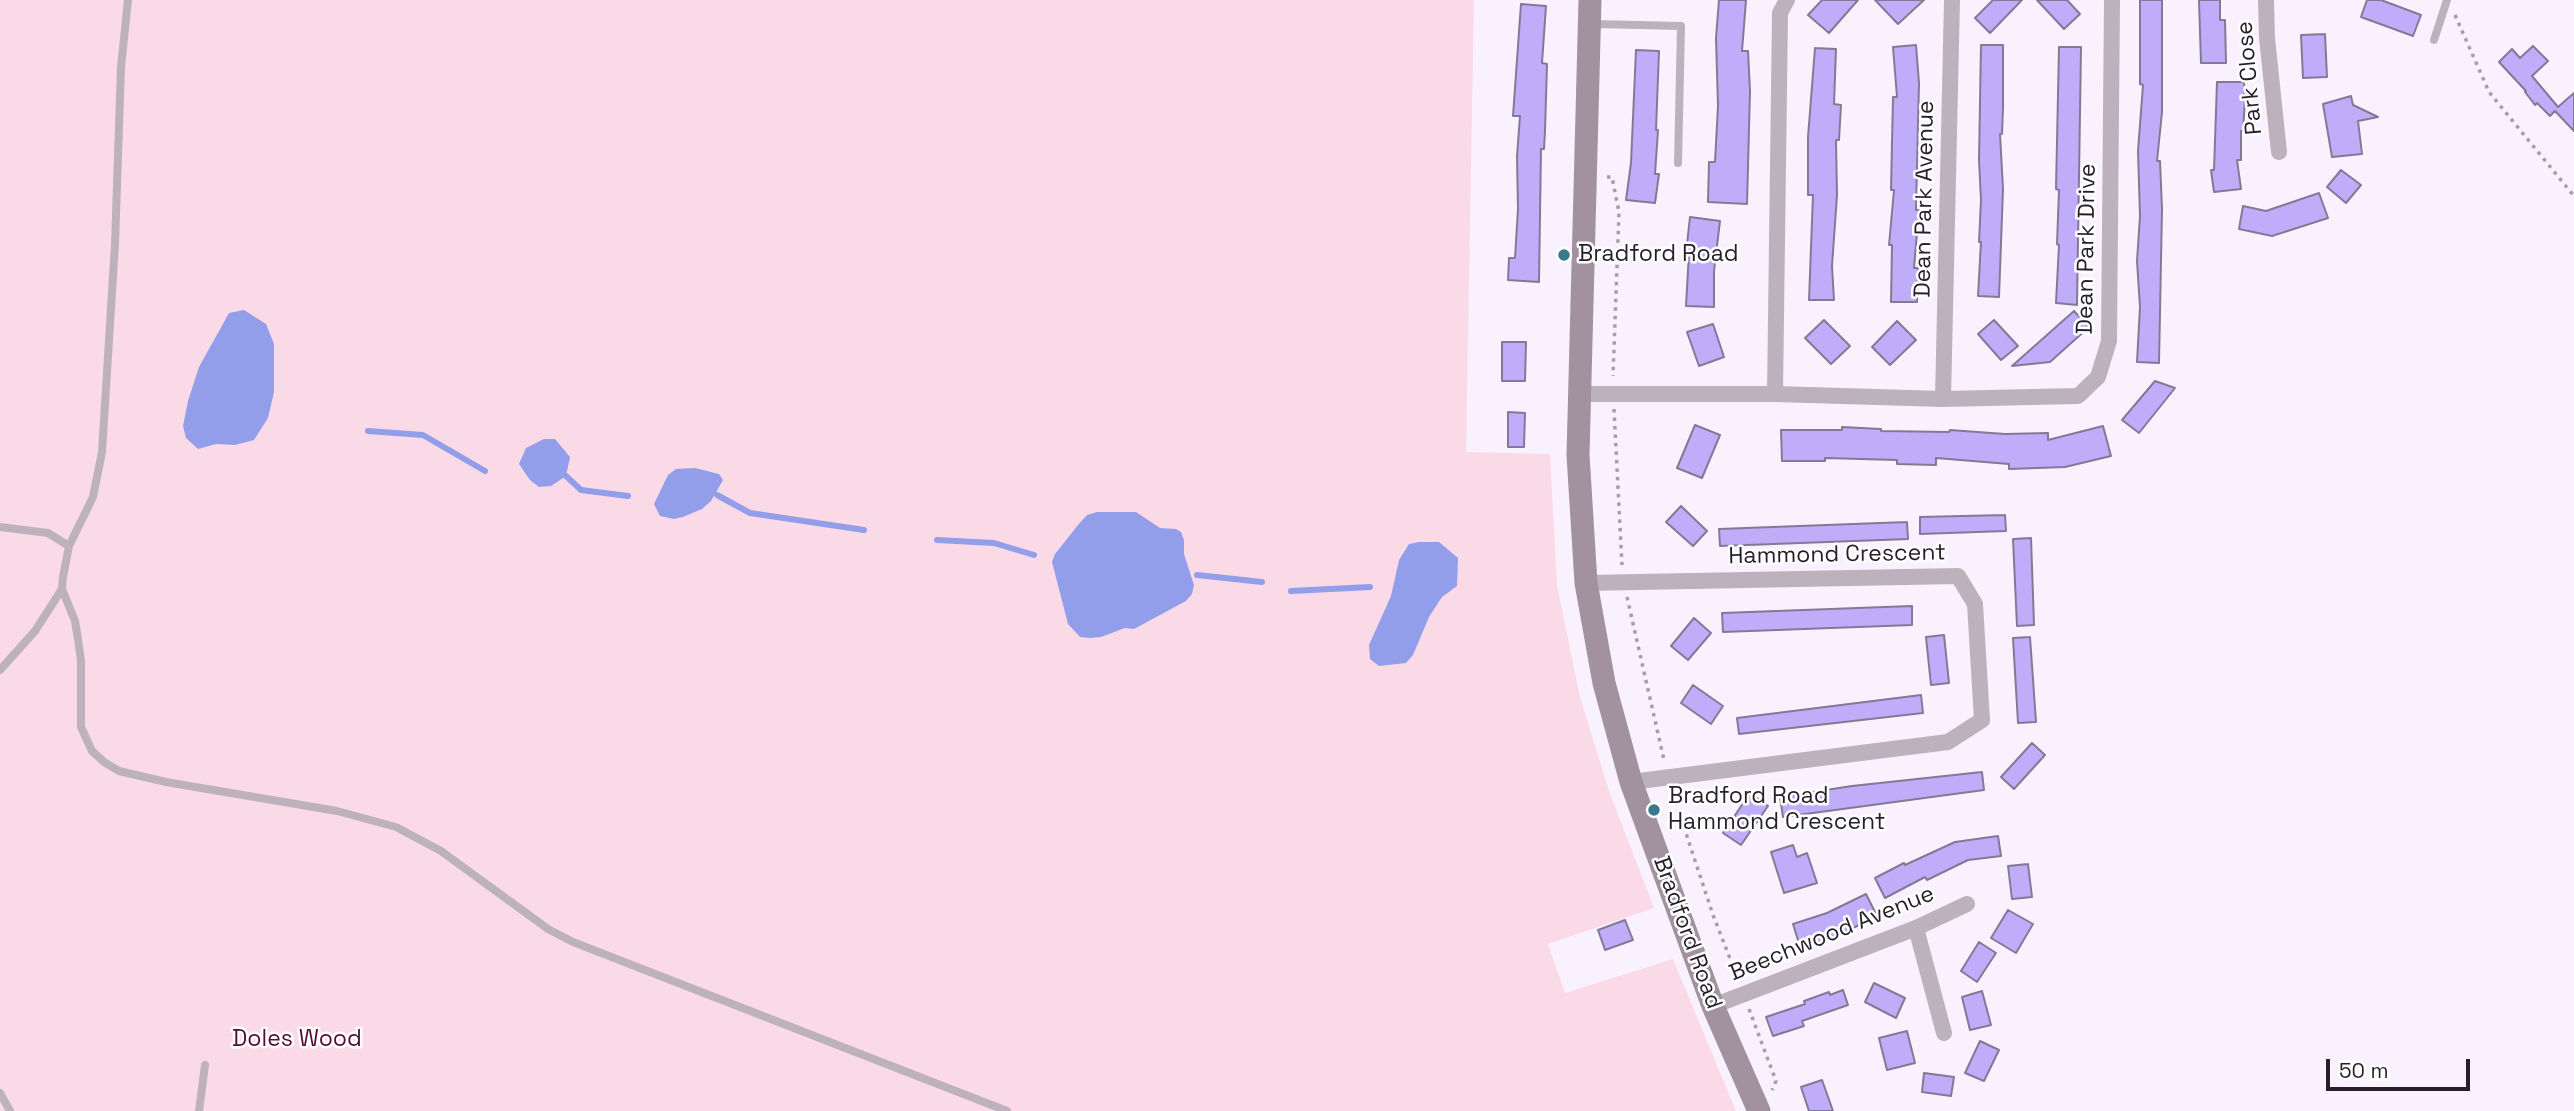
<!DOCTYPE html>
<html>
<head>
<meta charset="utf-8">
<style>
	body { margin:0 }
	#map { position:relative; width:2574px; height:1111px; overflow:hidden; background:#f9f2fe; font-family:"Space Grotesk",sans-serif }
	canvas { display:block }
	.scale { position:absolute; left:2326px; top:1059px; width:144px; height:32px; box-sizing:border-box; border:4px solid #251f29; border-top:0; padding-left:9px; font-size:21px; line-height:24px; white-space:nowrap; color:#251f29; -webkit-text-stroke:5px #fff; paint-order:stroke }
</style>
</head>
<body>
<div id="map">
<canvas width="2574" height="1111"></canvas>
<div class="scale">50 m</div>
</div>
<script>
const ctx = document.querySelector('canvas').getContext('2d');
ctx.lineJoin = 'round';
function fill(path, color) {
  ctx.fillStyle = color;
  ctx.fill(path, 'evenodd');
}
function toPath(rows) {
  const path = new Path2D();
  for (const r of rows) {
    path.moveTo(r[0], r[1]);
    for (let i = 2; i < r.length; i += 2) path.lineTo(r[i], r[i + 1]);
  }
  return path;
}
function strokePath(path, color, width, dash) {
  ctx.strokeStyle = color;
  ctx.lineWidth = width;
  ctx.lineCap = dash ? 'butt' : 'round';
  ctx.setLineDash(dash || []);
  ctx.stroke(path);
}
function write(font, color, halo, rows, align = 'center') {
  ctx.font = font + ' "Space Grotesk",sans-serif';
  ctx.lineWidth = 5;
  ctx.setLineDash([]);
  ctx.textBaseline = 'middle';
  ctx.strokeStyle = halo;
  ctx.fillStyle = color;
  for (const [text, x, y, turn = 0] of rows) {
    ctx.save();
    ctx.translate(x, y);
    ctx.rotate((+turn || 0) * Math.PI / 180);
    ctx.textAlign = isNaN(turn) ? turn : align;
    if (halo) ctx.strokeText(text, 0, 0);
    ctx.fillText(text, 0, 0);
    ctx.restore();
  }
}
fill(toPath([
	[0,0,1474,0,1466,452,1550,454,1557,585,1580,697,1609,791,1654,908,1548,944,1565,993,1673,959,1736,1111,0,1111]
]), '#fbdae8');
fill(toPath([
	[244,310,266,324,274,344,274,392,268,418,254,440,235,445,216,444,198,449,186,438,183,426,188,401,199,367,229,313],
	[544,439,555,439,570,457,566,476,551,486,539,487,530,480,519,464,526,448],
	[695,468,719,474,723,480,711,501,702,509,683,517,674,519,660,516,654,504,668,475,676,469],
	[1097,512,1136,512,1160,528,1176,529,1181,532,1184,540,1184,554,1194,585,1192,594,1186,601,1134,629,1125,628,1101,637,1090,638,1080,637,1068,624,1052,562,1055,554,1078,525,1087,515],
	[1419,542,1439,542,1458,558,1457,586,1442,597,1429,617,1413,655,1406,663,1379,666,1370,659,1369,645,1391,596,1399,560,1409,544]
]), '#929ee9');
strokePath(toPath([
	[368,431,423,435,485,471],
	[566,476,581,490,628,496],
	[717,495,750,513,864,530],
	[937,540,994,543,1034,555],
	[1197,575,1262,582],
	[1291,591,1370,587]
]), '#929ee9', 6);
const building = toPath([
	[1719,0,1746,0,1742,51,1748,51,1750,91,1747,204,1708,202,1709,162,1715,162,1718,106,1716,38,1719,0],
	[1822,0,1858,0,1829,33,1808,15,1822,0],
	[1875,0,1924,0,1898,24,1875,0],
	[1993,0,2022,0,1990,33,1975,18,1993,0],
	[2037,0,2067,0,2080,14,2064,29,2037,0],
	[2140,0,2162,0,2162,112,2157,161,2160,161,2162,209,2159,363,2137,362,2140,307,2137,261,2140,216,2138,151,2143,85,2140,84,2140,0],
	[2199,0,2220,0,2220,20,2225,20,2226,63,2201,63,2199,0],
	[2367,0,2381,0,2421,15,2413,36,2361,17,2367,0],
	[1521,4,1546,6,1542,63,1547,64,1545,131,1544,149,1541,149,1539,282,1508,280,1509,258,1515,258,1518,209,1517,156,1520,116,1513,116,1521,4],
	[2325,34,2327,77,2303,78,2301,35,2325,34],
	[1916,45,1919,83,1916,210,1919,210,1914,268,1918,268,1917,302,1891,302,1892,245,1889,245,1894,190,1891,190,1893,97,1897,97,1893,47,1916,45],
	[1981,45,2003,45,2003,107,2002,134,2000,134,2003,189,1999,297,1978,296,1981,242,1979,242,1981,200,1979,160,1981,45],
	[2533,46,2548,61,2532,76,2558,107,2574,93,2574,131,2555,111,2550,116,2537,103,2535,105,2525,92,2526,91,2499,62,2512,49,2520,58,2533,46],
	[2059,47,2081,47,2077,305,2056,303,2059,245,2057,244,2059,190,2056,189,2059,47],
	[1815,48,1836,49,1834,104,1841,105,1839,140,1836,140,1837,195,1832,266,1834,300,1809,300,1813,195,1808,195,1808,137,1815,48],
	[1636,50,1659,51,1656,130,1658,130,1655,174,1659,174,1655,203,1626,200,1631,163,1636,50],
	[2217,82,2244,82,2245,100,2243,131,2241,131,2241,160,2237,160,2241,189,2214,192,2211,170,2214,170,2217,82],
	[2351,96,2353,105,2378,117,2358,121,2362,154,2332,157,2323,104,2351,96],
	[2341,170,2361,185,2346,203,2327,187,2341,170],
	[2319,193,2328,218,2272,236,2239,229,2243,206,2266,211,2319,193],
	[1690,217,1720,221,1714,271,1714,307,1686,306,1689,253,1686,253,1690,217],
	[2074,311,2089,327,2050,362,2012,366,2074,311],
	[1824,320,1850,346,1831,364,1805,338,1824,320],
	[1994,320,2018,346,2001,360,1978,334,1994,320],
	[1897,321,1916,340,1890,365,1872,347,1897,321],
	[1713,324,1724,357,1699,366,1687,332,1713,324],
	[1502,342,1526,342,1525,381,1502,381,1502,342],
	[2155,381,2175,388,2139,433,2122,420,2155,381],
	[1508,412,1525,413,1524,447,1508,447,1508,412],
	[1695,425,1720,435,1702,478,1677,468,1695,425],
	[2103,426,2111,456,2065,467,2009,469,2009,464,1936,458,1936,465,1897,464,1897,460,1825,458,1825,461,1782,461,1781,430,1842,430,1842,427,1881,429,1881,431,1949,432,1950,430,2005,434,2048,433,2048,440,2103,426],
	[1681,506,1707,531,1693,546,1666,522,1681,506],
	[2005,515,2006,531,1920,534,1920,517,2005,515],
	[1907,522,1908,539,1720,546,1719,529,1907,522],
	[2031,538,2034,625,2017,626,2013,539,2031,538],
	[1912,606,1912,625,1723,632,1722,613,1912,606],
	[1694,618,1711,633,1688,660,1671,646,1694,618],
	[1944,635,1949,683,1931,685,1926,637,1944,635],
	[2030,637,2036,722,2018,723,2013,638,2030,637],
	[1693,685,1723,706,1711,724,1681,703,1693,685],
	[1921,695,1923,713,1739,734,1737,718,1921,695],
	[2032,743,2045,755,2014,789,2001,777,2032,743],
	[1982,772,1984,790,1783,817,1780,797,1852,786,1982,772],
	[1750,793,1768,806,1741,845,1723,833,1750,793],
	[1998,836,2001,856,1968,860,1927,880,1925,877,1885,898,1875,878,1904,863,1905,865,1955,842,1998,836],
	[1793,845,1797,857,1807,853,1817,883,1784,893,1771,852,1793,845],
	[2028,864,2032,897,2012,899,2008,866,2028,864],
	[1866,894,1877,916,1825,942,1801,950,1793,924,1827,913,1866,894],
	[2008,910,2033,924,2016,953,1991,938,2008,910],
	[1625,920,1633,940,1605,950,1598,930,1625,920],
	[1979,942,1996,953,1977,982,1961,971,1979,942],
	[1874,983,1905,998,1896,1018,1865,1002,1874,983],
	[1843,990,1848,1005,1802,1021,1804,1026,1773,1036,1766,1017,1805,1004,1804,1001,1829,992,1830,995,1843,990],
	[1982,991,1991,1025,1970,1030,1962,997,1982,991],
	[1907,1031,1915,1063,1887,1070,1879,1038,1907,1031],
	[1980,1041,1999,1050,1984,1081,1965,1073,1980,1041],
	[1924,1073,1954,1077,1951,1096,1922,1092,1924,1073],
	[1822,1080,1833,1111,1809,1111,1801,1087,1822,1080]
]);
fill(building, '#bfadfa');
strokePath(building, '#807a96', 2);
strokePath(toPath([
	[2455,15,2489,92,2574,196],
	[1607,177,1612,177,1619,212,1613,376],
	[1614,409,1622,565],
	[1627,597,1664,760],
	[1673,794,1713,915,1738,979],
	[1749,1009,1776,1081,1772,1090]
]), '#a49ea9', 3.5, [3.5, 5]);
strokePath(toPath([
	[128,0,121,67,115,244,102,452,93,497,69,546,63,577,62,589,75,621,78,639,81,661,81,727,92,751,104,762,119,771,166,782,337,811,396,827,441,851,548,929,573,942,1007,1111],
	[1593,24,1681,26,1678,163],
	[2434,40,2447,0],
	[0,527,48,533,69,546],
	[0,670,35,631,62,589],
	[0,1093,10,1111],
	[199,1111,205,1065]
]), '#bdb2bb', 8);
strokePath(toPath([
	[2266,0,2267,38,2279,152],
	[1580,394,1775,394,1943,399,2078,396,2098,377,2109,341,2112,0],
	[1775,394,1780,13,1787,0],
	[1943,399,1952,0],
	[1586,583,1958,576,1975,604,1982,720,1948,742,1631,782],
	[1916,928,1944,1033],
	[1713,1006,1916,928,1967,904]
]), '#bdb2bb', 16);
strokePath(toPath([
	[1590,0,1578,455,1586,583,1604,683,1631,782,1713,1006,1759,1111]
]), '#a2919f', 23);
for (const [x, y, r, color] of [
	[1564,255,7,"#39798d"],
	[1654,810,7,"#39798d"]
]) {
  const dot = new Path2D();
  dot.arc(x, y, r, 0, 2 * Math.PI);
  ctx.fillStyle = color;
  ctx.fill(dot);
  strokePath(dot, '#fff', 2.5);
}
write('23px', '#251f29', '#fff', [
	["Park Close",2250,78,-95],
	["Dean Park Avenue",1925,199,-89],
	["Dean Park Drive",2087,249,-89],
	["Hammond Crescent",1837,555,-1],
	["Bradford Road",1687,933,70],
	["Beechwood Avenue",1832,934,-22]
]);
write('23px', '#251f29', '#fff', [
	["Bradford Road",1578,255],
	["Bradford Road",1668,797],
	["Hammond Crescent",1668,823]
], 'left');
write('23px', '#530c37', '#fff', [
	["Doles Wood",297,1040]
]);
</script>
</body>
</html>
